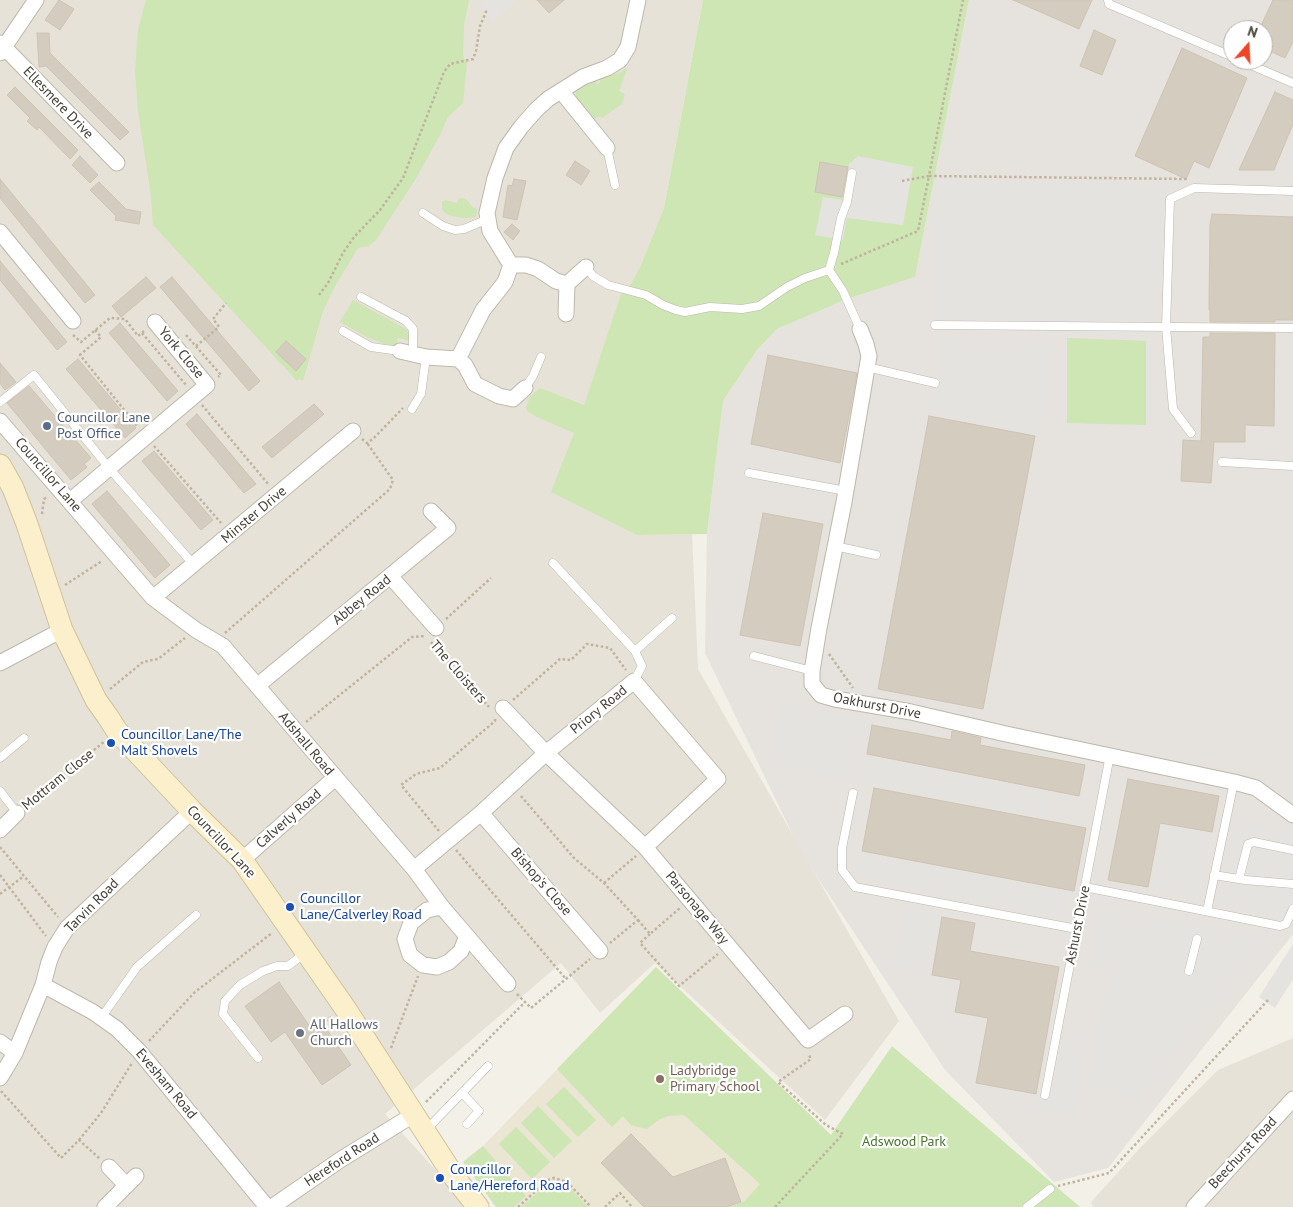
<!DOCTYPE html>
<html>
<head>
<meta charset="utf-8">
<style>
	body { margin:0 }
	#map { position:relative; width:1293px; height:1207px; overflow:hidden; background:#f3f0e8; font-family:"PT Sans",sans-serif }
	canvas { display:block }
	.north { position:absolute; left:1223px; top:20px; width:50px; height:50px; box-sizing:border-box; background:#fff; border:1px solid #b5b3af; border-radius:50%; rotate:19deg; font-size:14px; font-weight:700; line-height:20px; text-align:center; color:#464037 }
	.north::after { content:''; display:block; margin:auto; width:18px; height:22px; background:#ec4527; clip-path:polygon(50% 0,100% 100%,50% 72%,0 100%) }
</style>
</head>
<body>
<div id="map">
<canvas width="1293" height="1207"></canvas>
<div class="north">N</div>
</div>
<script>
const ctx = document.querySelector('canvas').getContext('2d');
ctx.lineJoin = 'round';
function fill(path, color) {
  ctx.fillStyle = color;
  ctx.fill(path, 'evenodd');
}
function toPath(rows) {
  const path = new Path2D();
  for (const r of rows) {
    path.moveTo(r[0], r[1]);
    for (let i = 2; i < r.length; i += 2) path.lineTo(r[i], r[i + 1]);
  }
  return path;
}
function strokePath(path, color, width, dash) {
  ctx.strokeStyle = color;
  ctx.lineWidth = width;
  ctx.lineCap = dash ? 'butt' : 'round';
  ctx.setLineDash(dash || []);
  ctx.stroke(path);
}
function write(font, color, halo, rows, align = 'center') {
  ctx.font = font + ' "PT Sans",sans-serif';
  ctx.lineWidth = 4.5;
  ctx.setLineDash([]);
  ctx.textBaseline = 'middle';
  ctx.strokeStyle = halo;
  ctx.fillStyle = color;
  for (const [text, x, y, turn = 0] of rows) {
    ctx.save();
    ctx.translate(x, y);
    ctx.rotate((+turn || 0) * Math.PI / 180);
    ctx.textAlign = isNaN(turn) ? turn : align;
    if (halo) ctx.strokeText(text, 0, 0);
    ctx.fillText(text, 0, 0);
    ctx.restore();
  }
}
fill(toPath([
	[0,0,703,0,664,208,640,267,631,284,621,293,584,406,637,535,692,534,698,669,899,1021,825,1120,655,963,600,1013,561,963,385,1114,469,1207,0,1207],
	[1293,1038,1293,1207,1093,1207,1091,1202,1140,1148,1218,1070]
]), '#e7e2d7');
fill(toPath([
	[969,0,1293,0,1293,934,1108,1168,1054,1182,945,1070,802,854,705,653,707,534,723,401,757,350,777,329,847,299,915,277],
	[1233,30,1263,30,1263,60,1233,60]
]), '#e6e2dd');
fill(toPath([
	[656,967,831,1135,762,1207,496,1207,463,1162,483,1146]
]), '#ebe5d3');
fill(toPath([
	[146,0,469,0,464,25,463,57,467,62,463,103,448,117,439,137,415,180,376,240,369,246,358,248,334,288,323,311,303,381,300,379,297,381,155,227,153,226,151,196,138,111,135,72,138,29],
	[703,0,969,0,915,277,847,299,777,329,757,350,723,401,707,534,637,535,551,492,574,433,539,418,528,412,526,407,530,397,540,388,584,405,621,293,631,284,640,267,664,208],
	[626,68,627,70,619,91,625,94,622,104,602,118,600,116,594,119,590,117,579,104,576,97,576,92,589,83,595,80,597,84,600,83,600,79,621,72],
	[463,198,468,201,472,207,477,209,476,217,464,218,451,216,446,214,442,209,442,202,445,200,457,203,458,199],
	[353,300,406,329,410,336,410,341,398,338,396,346,384,344,367,337,340,322],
	[1067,338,1146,341,1146,425,1067,423],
	[656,967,831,1135,892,1046,1080,1207,731,1207,745,1201,760,1184,684,1115,669,1116,660,1119,647,1129,631,1125,623,1116,612,1127,557,1069],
	[564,1087,596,1120,578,1137,546,1104],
	[538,1106,572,1141,554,1158,521,1123],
	[516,1127,550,1162,532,1179,499,1144],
	[483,1146,526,1196,514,1207,496,1207,463,1162],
	[557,1181,565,1183,588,1207,521,1207,549,1183]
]), '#cee5b4');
fill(toPath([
	[486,0,516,0,493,22,479,6],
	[858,156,913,167,903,225,847,218,843,240,815,235,823,197,843,200,849,164],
	[936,181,1161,186,1159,332,933,327],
	[943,336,1057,343,1039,436,930,410],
	[781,701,867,720,861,756,1054,792,1050,817,768,764],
	[1237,819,1293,834,1293,896,1281,920,1214,903],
	[1161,825,1209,834,1201,899,1151,886],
	[861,854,1073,892,1059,916,857,876],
	[903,906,941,913,929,975,892,964],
	[1100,909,1266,937,1138,1099,1087,1084,1109,968,1091,964],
	[1293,944,1293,979,1275,1008,1259,997],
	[1051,1030,1088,1040,1074,1113,1034,1107]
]), '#e5e3e0');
const building = toPath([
	[59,0,74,9,60,30,45,20,59,0],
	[537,0,564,0,549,13,537,0],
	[1013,0,1092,0,1079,29,1013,0],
	[1273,0,1293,0,1293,42,1285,58,1263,48,1263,30,1259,30,1273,0],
	[1094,30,1116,40,1102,75,1080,66,1094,30],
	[37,33,49,33,50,53,129,132,120,140,46,66,39,67,37,33],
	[1182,48,1247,78,1209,168,1194,161,1186,179,1135,156,1182,48],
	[15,87,78,150,70,159,39,127,37,130,27,121,30,118,7,95,15,87],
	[1275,92,1293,100,1293,124,1274,170,1239,170,1275,92],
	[80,156,98,175,90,183,72,165,80,156],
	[575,161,590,171,581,185,566,175,575,161],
	[820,162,848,167,842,197,815,192,820,162],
	[0,179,95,295,85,303,0,198,0,179],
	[514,179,526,181,517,220,503,217,508,185,512,186,514,179],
	[99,182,126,209,141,212,139,224,115,220,116,216,90,190,99,182],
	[1212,214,1293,217,1293,320,1275,320,1275,322,1210,322,1210,310,1209,310,1210,225,1212,214],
	[512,224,520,231,513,240,504,232,512,224],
	[0,261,67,342,57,350,0,280,0,261],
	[146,277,156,288,121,317,112,306,146,277],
	[172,277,260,381,249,391,160,287,172,277],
	[120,323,178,391,167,401,109,333,120,323],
	[1210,333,1275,333,1274,426,1245,425,1245,442,1214,442,1211,483,1181,481,1183,440,1201,441,1203,337,1210,337,1210,333],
	[286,341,306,359,296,371,276,352,286,341],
	[768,355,857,373,840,463,751,444,768,355],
	[78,359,136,428,125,438,66,369,78,359],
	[0,363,16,382,5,390,0,383,0,363],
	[29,386,91,458,84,464,87,467,71,480,7,403,29,386],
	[314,404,324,414,272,458,262,447,314,404],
	[197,414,256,484,244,493,186,424,197,414],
	[929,416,1035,436,983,709,878,689,929,416],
	[154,451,213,520,201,530,142,461,154,451],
	[107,491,170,565,155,578,92,504,107,491],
	[763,513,823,524,800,646,740,635,763,513],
	[872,725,951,740,952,731,981,738,980,745,1085,765,1079,796,867,754,872,725],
	[1128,779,1219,796,1212,832,1160,823,1148,887,1108,880,1128,779],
	[874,788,1086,828,1074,891,862,851,874,788],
	[942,917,975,923,970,951,1059,967,1036,1094,976,1083,988,1018,955,1012,961,980,932,975,942,917],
	[279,982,315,1034,325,1027,351,1065,322,1085,285,1032,271,1042,245,1006,279,982],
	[631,1134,673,1177,725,1158,741,1202,727,1207,644,1207,601,1163,631,1134]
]);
fill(building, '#d4ccbf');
strokePath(building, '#cec4b2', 1);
const lane = toPath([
	[1108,0,1109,4,1233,57],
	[1239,60,1293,83],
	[607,148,615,185],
	[423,213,443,226,455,230,464,229,488,219],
	[586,267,593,276,608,285,646,295,663,305,676,310,685,312,710,307,742,309,759,306,787,287,805,278,829,270,834,253,841,218,847,202,852,173],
	[829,270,843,291,860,329],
	[361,297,406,321,413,329,413,354],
	[935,325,1293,328],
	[343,331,371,347,400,351],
	[867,367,935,383],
	[525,388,533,376,541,357],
	[0,402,34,375,109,468,194,565],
	[412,409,421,394,426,357],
	[1191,433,1173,409,1166,327,1170,199,1194,188,1293,191],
	[1222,462,1293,466],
	[749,473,846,491],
	[835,546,876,555],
	[553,563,635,651],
	[754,656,812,671],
	[634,681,642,666,635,651,672,618],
	[0,758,24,738],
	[0,791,17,813],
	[853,793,842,848,842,870,855,887,1077,929],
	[1214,875,1245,880,1293,884],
	[1239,879,1248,844,1254,842,1293,850],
	[1085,887,1280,926,1286,924,1293,909],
	[1207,911,1234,782],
	[1189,971,1197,939],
	[101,1018,137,967,196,915],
	[258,1058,223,1014,225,1001,240,985,263,971,277,966,288,966,305,953],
	[462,1093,479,1111,467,1124],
	[1045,1095,1110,755],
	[426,1130,488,1066],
	[1027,1207,1050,1189]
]);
const street = toPath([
	[0,43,117,163],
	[0,53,36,0],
	[561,91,607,148],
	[0,232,73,321],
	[511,265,526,265,538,269,556,281,567,284,586,267],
	[566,314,567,284],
	[860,329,866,344,869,356,844,502,819,628,812,671,812,684,821,695,835,699,911,712,1006,734,1234,782,1256,788,1293,815],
	[400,351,426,357,458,359,483,310,505,282,511,265,490,231,487,213,495,178,506,148,521,127,536,110,548,99,583,77,607,68,620,60,628,47,638,0],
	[458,359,465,365,475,384,499,396,513,399,525,388],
	[0,421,153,598,196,630,223,646,414,869,442,907,508,984],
	[70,501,207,385,155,322],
	[391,577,436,628],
	[153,598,353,431],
	[0,663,62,630],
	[257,686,448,528,431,511],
	[503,708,546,753,645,847,808,1040,845,1014],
	[481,813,600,951],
	[0,830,17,813],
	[242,860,335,778],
	[414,869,481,813,546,753,634,681,718,779,645,847],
	[442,907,427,910,411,923,405,939,410,955,423,965,437,967,449,962,461,951,467,936],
	[43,985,93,1012,117,1029,139,1051,267,1207],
	[0,1042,15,1053],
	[0,1078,15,1053,43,985,49,962,55,947,67,928,192,811],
	[109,1167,126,1185],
	[105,1207,136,1176],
	[272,1207,340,1160,413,1115],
	[1194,1207,1293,1099]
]);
const secondary = toPath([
	[0,465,13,488,27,524,62,630,96,700,108,717,117,731,192,811,242,860,345,1008,455,1178,478,1207]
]);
strokePath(lane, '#beb8ac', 9);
strokePath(street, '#beb8ac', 17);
strokePath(secondary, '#d0c29b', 23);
strokePath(toPath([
	[902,181,929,176,963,0],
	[841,264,918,231,929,176,1187,179],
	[319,295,328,283,343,253,354,237,380,210,403,178,444,72,450,64,473,59,476,51,480,26,486,12,485,9],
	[95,330,101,337,80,355,138,427],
	[142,333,186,385],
	[73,335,81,342,110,318,125,319,138,336,144,331],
	[186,335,221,375,218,377],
	[196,346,219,327,213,319,226,303],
	[202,405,269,485],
	[362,439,367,443,374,438,403,408],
	[154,446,221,523],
	[42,514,44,499,48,497],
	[65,585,102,561],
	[446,619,491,578],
	[225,633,390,489,393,480,367,443],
	[431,642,489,707],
	[829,654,853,688],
	[110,689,143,662,158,659,185,638],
	[513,700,560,659,571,660,587,644,610,648,626,670],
	[306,722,412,637,426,636],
	[521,796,574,858,604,883,638,920,610,943],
	[28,804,105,741],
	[439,831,401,785,416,774,440,768,495,721,495,719],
	[0,847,58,917],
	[456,850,566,979],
	[0,875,46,936],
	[604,883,636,856],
	[0,894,24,876],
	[638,920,650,934,680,908],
	[650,934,640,943,679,986,718,954],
	[517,994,531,1008,590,959],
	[313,1030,331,1017],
	[149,1041,195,992,272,933],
	[391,1048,418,976],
	[1,1091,61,1158,79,1140,99,1158],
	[426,1102,525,1002],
	[79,1140,101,1113,132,1063],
	[1058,1186,1109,1173,1269,999],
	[518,1207,548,1180,554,1178,567,1182,591,1207],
	[605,1207,620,1193,632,1207],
	[775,1207,843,1134,826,1125,778,1082,811,1059,809,1055]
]), '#bfb39e', 2.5, [2.5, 2.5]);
strokePath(lane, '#fff', 8);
strokePath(street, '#fff', 15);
strokePath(secondary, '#fbf0cb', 21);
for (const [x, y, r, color] of [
	[47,426,5,"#5c6f8a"],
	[111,743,5,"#1a4fb4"],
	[290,907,5,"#1a4fb4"],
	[300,1033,5,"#6b7280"],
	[660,1079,5,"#8d6e63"],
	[440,1178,5,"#1a4fb4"]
]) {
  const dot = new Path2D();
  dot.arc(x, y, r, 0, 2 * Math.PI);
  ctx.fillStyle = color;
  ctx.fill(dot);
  strokePath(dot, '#fff', 2);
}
write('14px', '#464037', '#fff', [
	["Ellesmere Drive",58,103,46],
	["York Close",181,353,50],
	["Councillor Lane",48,475,49],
	["Minster Drive",254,515,-40],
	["Abbey Road",362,600,-39],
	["The Cloisters",458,672,49],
	["Oakhurst Drive",877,706,11],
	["Priory Road",599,710,-39],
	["Adshall Road",306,744,50],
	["Mottram Close",58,780,-39],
	["Calverly Road",289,819,-41],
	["Councillor Lane",221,842,47],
	["Bishop's Close",541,882,49],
	["Tarvin Road",92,906,-45],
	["Parsonage Way",697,908,50],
	["Ashurst Drive",1078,925,-79],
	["Evesham Road",166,1084,50],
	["Beechurst Road",1243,1153,-47],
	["Hereford Road",342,1160,-33]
]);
write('14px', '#4e5e75', '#fff', [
	["Councillor Lane",57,418],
	["Post Office",57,434]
], 'left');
write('14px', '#164399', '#fff', [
	["Councillor Lane/The",121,735],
	["Malt Shovels",121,751],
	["Councillor",300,899],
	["Lane/Calverley Road",300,915],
	["Councillor",450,1170],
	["Lane/Hereford Road",450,1186]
], 'left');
write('14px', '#5b616d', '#fff', [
	["All Hallows",310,1025],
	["Church",310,1041]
], 'left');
write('14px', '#785e54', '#fff', [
	["Ladybridge",670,1071],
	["Primary School",670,1087]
], 'left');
write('14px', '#48742e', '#fff', [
	["Adswood Park",904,1142]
]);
</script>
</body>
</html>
